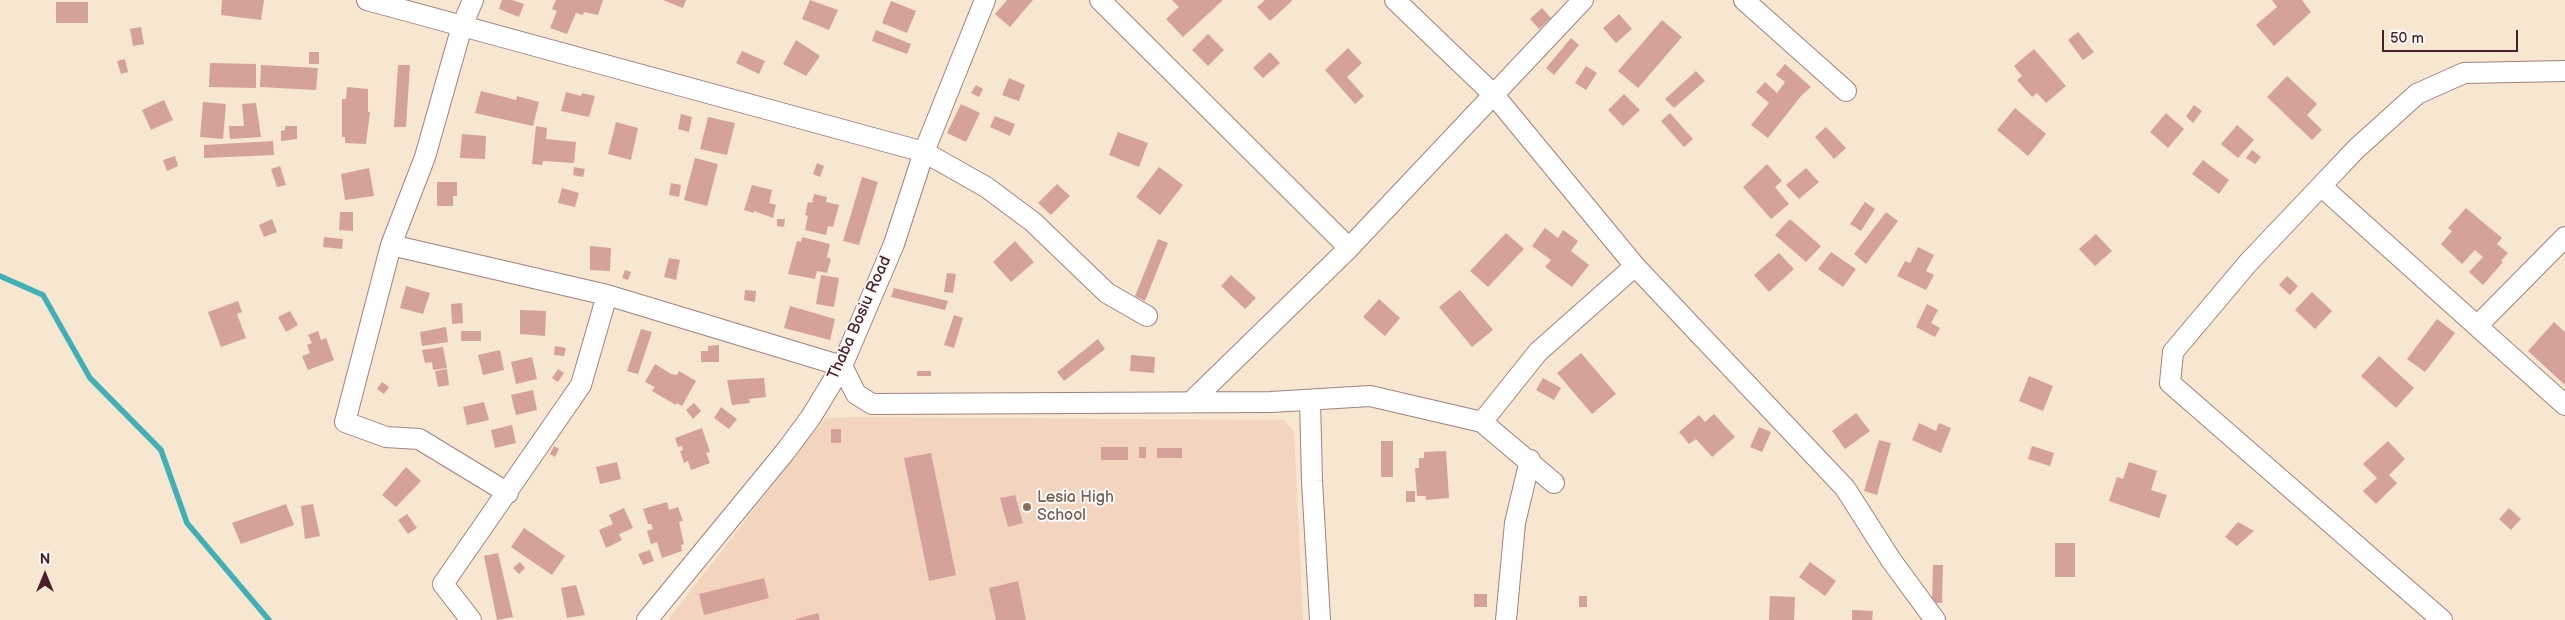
<!DOCTYPE html>
<html>
<head>
<meta charset="utf-8">
<style>
	body { margin:0 }
	#map { position:relative; width:2565px; height:620px; overflow:hidden; background:#f7e6d0; font-family:"Balsamiq Sans",sans-serif }
	canvas { display:block }
	.north { position:absolute; left:20px; top:550px; width:50px; height:50px; -webkit-text-stroke:4px #fdfcf7; paint-order:stroke; rotate:0deg; font-size:14px; font-weight:700; line-height:20px; text-align:center; color:#4a1f2b }
	.north::after { content:''; display:block; margin:auto; width:18px; height:22px; background:#4a1f2b; clip-path:polygon(50% 0,100% 100%,50% 72%,0 100%) }
	.scale { position:absolute; left:2382px; top:30px; width:136px; height:22px; box-sizing:border-box; border:2px solid #4a1f2b; border-top:0; padding-left:6px; font-size:15px; line-height:18px; white-space:nowrap; color:#4a1f2b; -webkit-text-stroke:4px #fdfcf7; paint-order:stroke }
</style>
</head>
<body>
<div id="map">
<canvas width="2565" height="620"></canvas>
<div class="north">N</div>
<div class="scale">50 m</div>
</div>
<script>
const ctx = document.querySelector('canvas').getContext('2d');
ctx.lineJoin = 'round';
function fill(path, color) {
  ctx.fillStyle = color;
  ctx.fill(path, 'evenodd');
}
function toPath(rows) {
  const path = new Path2D();
  for (const r of rows) {
    path.moveTo(r[0], r[1]);
    for (let i = 2; i < r.length; i += 2) path.lineTo(r[i], r[i + 1]);
  }
  return path;
}
function strokePath(path, color, width, dash) {
  ctx.strokeStyle = color;
  ctx.lineWidth = width;
  ctx.lineCap = dash ? 'butt' : 'round';
  ctx.setLineDash(dash || []);
  ctx.stroke(path);
}
function write(font, color, halo, rows, align = 'center') {
  ctx.font = font + ' "Balsamiq Sans",sans-serif';
  ctx.lineWidth = 4;
  ctx.setLineDash([]);
  ctx.textBaseline = 'middle';
  ctx.strokeStyle = halo;
  ctx.fillStyle = color;
  for (const [text, x, y, turn = 0] of rows) {
    ctx.save();
    ctx.translate(x, y);
    ctx.rotate((+turn || 0) * Math.PI / 180);
    ctx.textAlign = isNaN(turn) ? turn : align;
    if (halo) ctx.strokeText(text, 0, 0);
    ctx.fillText(text, 0, 0);
    ctx.restore();
  }
}
fill(toPath([
	[855,417,1284,420,1294,431,1303,620,668,620,825,418]
]), '#f3d4bf');
strokePath(toPath([
	[0,276,43,295,90,378,161,450,187,523,269,620]
]), '#3fb0b7', 5.5);
fill(toPath([
	[222,0,264,0,261,20,221,15],
	[502,0,512,0,524,4,519,17,499,9],
	[556,0,603,0,598,15,584,12,583,15,576,13,567,34,550,28,557,11,552,9],
	[663,0,686,0,683,8],
	[810,0,838,10,829,30,802,19],
	[1007,0,1033,0,1010,27,995,14],
	[1172,0,1223,0,1183,37,1166,19,1179,7],
	[1265,0,1291,0,1292,1,1270,21,1257,7],
	[2272,0,2302,0,2311,12,2274,46,2256,25,2277,7],
	[891,1,916,11,907,33,882,23],
	[56,2,88,2,88,23,56,23],
	[1542,8,1551,18,1539,29,1530,19],
	[1619,14,1632,29,1616,43,1603,28],
	[1662,20,1682,37,1638,88,1618,71],
	[141,27,144,44,133,46,130,29],
	[876,30,911,44,907,54,872,41],
	[2078,32,2094,52,2083,60,2068,40],
	[1208,34,1224,50,1208,66,1192,50],
	[1571,38,1579,45,1554,75,1546,68],
	[796,40,820,56,806,76,783,64],
	[1348,48,1362,63,1347,77,1364,96,1355,104,1325,70],
	[2034,49,2066,86,2046,103,2037,93,2032,97,2017,80,2022,76,2014,66],
	[742,51,765,61,759,74,736,63],
	[309,52,319,52,319,64,309,64],
	[1270,52,1280,63,1263,78,1253,68],
	[125,59,128,72,121,74,117,61],
	[210,63,256,64,256,88,209,87],
	[1785,64,1811,87,1801,96,1768,138,1751,125,1769,103,1756,92,1765,82,1777,93,1785,82,1776,75],
	[261,65,318,68,316,90,260,87],
	[398,65,410,65,406,127,394,127],
	[1586,66,1597,73,1586,90,1575,83],
	[1696,71,1705,81,1674,108,1665,99],
	[2287,76,2317,104,2307,115,2322,130,2312,140,2267,97],
	[1009,78,1025,85,1019,101,1002,95],
	[976,85,983,89,979,97,971,93],
	[347,87,368,89,368,112,370,112,366,144,345,143,345,137,342,137,342,99,346,99],
	[481,91,516,100,517,96,539,102,533,126,475,113],
	[566,92,581,96,582,93,595,96,589,117,561,111],
	[1624,94,1640,110,1623,126,1608,110],
	[164,100,173,120,151,130,142,110],
	[203,102,226,104,223,139,200,137],
	[256,103,261,137,230,139,229,126,244,126,242,104],
	[961,104,980,113,966,142,947,133],
	[2194,105,2202,111,2193,123,2186,116],
	[2015,108,2046,134,2028,156,1997,130],
	[1670,113,1693,139,1684,147,1661,121],
	[2166,113,2184,129,2168,148,2150,132],
	[681,114,692,117,689,132,678,129],
	[995,116,1015,124,1010,136,990,127],
	[708,117,735,123,727,155,700,149],
	[616,122,638,128,631,160,608,154],
	[2237,125,2254,140,2238,158,2221,144],
	[285,126,297,126,297,139,281,141,281,131,285,130],
	[536,126,547,128,546,139,576,142,574,163,543,161,542,165,532,164],
	[1826,127,1846,148,1834,159,1815,137],
	[1118,132,1148,143,1139,167,1109,155],
	[462,134,486,136,485,159,460,158],
	[273,141,274,155,204,158,204,145],
	[2252,150,2261,157,2255,164,2246,158],
	[175,156,178,166,167,171,163,160],
	[695,158,718,164,707,206,684,200],
	[2203,160,2229,180,2219,194,2192,174],
	[817,163,824,166,820,177,813,174],
	[1767,164,1782,181,1775,187,1789,204,1771,219,1743,187],
	[280,166,286,185,277,187,271,169],
	[574,167,585,169,583,177,573,175],
	[1159,167,1183,185,1160,215,1136,197],
	[369,168,374,196,345,200,341,174],
	[1806,168,1819,182,1799,199,1786,185],
	[862,177,878,182,859,245,843,241],
	[437,182,457,182,457,196,453,196,453,206,437,206],
	[671,183,681,185,679,197,669,195],
	[1057,184,1070,196,1051,215,1038,203],
	[752,185,772,190,769,203,776,205,773,218,754,211,754,213,744,210],
	[562,188,579,193,575,207,558,203],
	[814,194,827,197,826,202,839,205,833,227,828,226,826,235,805,230,808,216,805,215,808,202,812,203],
	[1865,202,1875,209,1861,231,1850,224],
	[2466,208,2502,238,2497,244,2508,253,2501,261,2503,262,2483,285,2469,272,2483,257,2475,250,2462,264,2441,244,2452,231,2448,228],
	[340,212,353,212,353,231,339,230],
	[1886,212,1898,221,1866,264,1854,254],
	[272,219,277,232,264,237,259,225],
	[777,219,785,219,784,227,777,226],
	[1790,219,1821,246,1806,262,1775,235],
	[1545,228,1558,238,1563,230,1578,241,1571,251,1589,265,1572,287,1545,267,1551,260,1532,246],
	[1506,233,1524,249,1488,287,1470,271],
	[2096,234,2112,251,2095,266,2079,249],
	[324,237,343,239,342,249,323,247],
	[802,237,830,244,827,257,831,259,827,273,817,271,815,279,788,274,797,241,801,242],
	[1158,239,1168,243,1145,301,1135,296],
	[1015,241,1034,262,1011,282,993,262],
	[590,246,611,248,610,271,590,270],
	[1918,247,1934,255,1926,271,1934,275,1926,290,1897,276,1905,261,1910,263],
	[1831,252,1856,269,1843,287,1818,269],
	[1779,253,1794,269,1769,292,1754,275],
	[669,258,680,260,676,280,664,277],
	[625,270,631,272,628,280,622,278],
	[947,273,956,274,953,293,944,292],
	[821,275,839,278,834,307,816,304],
	[1231,275,1256,298,1245,309,1221,286],
	[2287,276,2298,286,2290,295,2279,285],
	[406,286,430,293,423,314,400,308],
	[894,288,948,301,945,310,891,297],
	[745,290,756,291,755,302,744,300],
	[1460,290,1493,330,1472,347,1439,307],
	[2312,292,2332,311,2315,329,2295,310],
	[1379,299,1400,318,1385,336,1363,317],
	[238,301,242,312,237,314,246,338,221,347,208,312],
	[462,303,463,323,452,324,451,304],
	[1927,304,1938,310,1931,323,1940,328,1935,337,1916,327],
	[790,306,835,319,830,340,784,328],
	[520,310,546,311,545,336,520,334],
	[290,311,298,325,286,332,278,317],
	[954,315,963,318,954,348,944,345],
	[2437,319,2455,333,2425,372,2407,359],
	[2554,322,2565,332,2565,385,2528,351],
	[446,327,448,342,422,346,420,332],
	[641,329,652,332,638,374,627,371],
	[318,331,321,340,326,338,334,360,308,370,302,356,310,353,307,345,312,343,308,335],
	[461,331,481,331,481,341,461,341],
	[1098,339,1105,349,1064,381,1057,372],
	[719,345,719,362,701,362,701,351,708,351,708,346],
	[555,346,566,348,564,356,554,355],
	[443,347,447,368,433,370,432,362,425,363,422,350],
	[500,350,504,370,483,375,478,355],
	[1581,353,1616,394,1592,414,1557,373],
	[1131,355,1155,357,1154,373,1130,371],
	[2379,356,2414,388,2396,408,2361,376],
	[532,357,537,379,516,384,511,362],
	[655,364,671,374,677,375,679,371,696,381,682,406,677,403,676,405,652,391,655,387,645,382],
	[447,369,449,385,438,387,435,371],
	[558,369,564,373,558,382,552,378],
	[917,371,931,371,931,376,917,376],
	[2029,376,2053,386,2043,411,2019,401],
	[764,378,766,397,749,399,750,403,732,405,727,380],
	[1543,378,1561,388,1554,400,1536,390],
	[382,382,389,387,384,394,377,389],
	[533,390,537,410,516,415,511,395],
	[484,402,489,420,467,425,463,407],
	[694,403,701,411,693,419,686,410],
	[721,407,737,419,729,429,714,418],
	[1856,413,1870,431,1845,449,1832,431],
	[1714,414,1735,437,1712,457,1696,439,1689,444,1679,432,1699,415,1705,422],
	[1919,423,1936,431,1939,423,1951,428,1941,453,1912,440],
	[512,425,516,443,495,448,491,430],
	[1759,427,1771,432,1762,452,1750,447],
	[702,428,710,452,706,453,710,463,691,470,688,461,684,463,680,451,683,450,682,446,678,447,675,438],
	[831,429,841,429,841,443,831,443],
	[1879,440,1891,443,1877,495,1864,491],
	[1381,441,1393,441,1393,477,1381,477],
	[2388,441,2405,459,2389,475,2397,483,2376,504,2363,491,2377,478,2363,464],
	[554,446,559,449,555,457,550,454],
	[2032,446,2054,453,2050,466,2028,459],
	[1101,447,1128,447,1128,460,1101,460],
	[1139,447,1146,447,1146,458,1139,458],
	[1157,448,1182,448,1182,458,1157,458],
	[1446,451,1449,498,1426,500,1426,496,1417,496,1415,468,1419,468,1419,458,1424,458,1424,452],
	[931,453,956,575,929,581,904,458],
	[617,462,621,479,600,484,596,467],
	[2129,462,2157,471,2151,490,2167,495,2159,518,2109,501,2117,477,2123,479],
	[406,467,421,481,396,507,382,495],
	[1406,491,1415,491,1415,502,1406,502],
	[1015,495,1023,523,1008,527,1000,498],
	[667,502,669,510,678,507,683,521,679,522,684,544,681,545,682,551,662,558,657,542,651,544,647,531,653,529,651,524,648,524,643,509],
	[286,504,294,525,241,544,232,523],
	[313,504,320,536,305,539,301,506],
	[624,508,633,528,619,534,622,540,606,548,599,530,613,524,609,515],
	[2509,508,2521,519,2511,530,2499,519],
	[407,514,417,528,408,534,398,520],
	[2238,522,2254,531,2237,546,2225,537],
	[524,528,565,556,552,575,511,547],
	[2055,543,2075,543,2075,577,2055,577],
	[650,550,654,561,643,565,638,554],
	[498,553,513,617,497,620,484,556],
	[520,562,525,568,519,574,513,568],
	[1810,562,1836,581,1825,596,1799,577],
	[1933,565,1943,565,1942,603,1932,603],
	[764,578,769,598,704,615,699,594],
	[1018,581,1026,620,996,620,989,588],
	[576,585,585,615,567,618,561,588],
	[1474,594,1487,594,1487,607,1474,607],
	[1579,596,1587,596,1587,607,1579,607],
	[1770,596,1795,597,1794,620,1769,620],
	[1852,610,1873,611,1872,620,1852,620],
	[818,613,820,620,796,620,796,619]
]), '#d5a19b');
const minor = toPath([
	[367,0,924,152,986,187,1033,222,1107,293,1147,316],
	[473,0,462,26,425,157,391,245,345,422,386,437,419,439,508,493],
	[1100,0,1349,248],
	[1395,0,1494,95,1635,266,1845,488,1891,560,1935,620],
	[1744,0,1846,91],
	[2321,186,2565,405],
	[391,245,607,295,842,366,856,394,872,404,1271,402,1370,396,1482,422,1554,483],
	[2477,326,2565,237],
	[1310,400,1312,481,1320,620],
	[1191,402,1349,248,1583,0],
	[1482,422,1538,352,1635,266],
	[471,620,443,584,581,385,607,295],
	[647,620,785,452,811,417,842,366,894,244,924,152,985,0],
	[1506,620,1515,523,1530,460],
	[2442,620,2170,383,2173,352,2248,263,2321,186,2356,149,2417,94,2464,73,2565,71]
]);
strokePath(minor, '#a0827e', 22);
strokePath(minor, '#fff', 20);
for (const [x, y, r, color] of [
	[1027,507,5,"#8d6e63"]
]) {
  const dot = new Path2D();
  dot.arc(x, y, r, 0, 2 * Math.PI);
  ctx.fillStyle = color;
  ctx.fill(dot);
  strokePath(dot, '#fdfcf7', 2);
}
write('16px', '#4a1f2b', '#fdfcf7', [
	["Thaba Bosiu Road",860,318,-66]
]);
write('16px', '#785e54', '#fdfcf7', [
	["Lesia High",1037,498],
	["School",1037,516]
], 'left');
</script>
</body>
</html>
